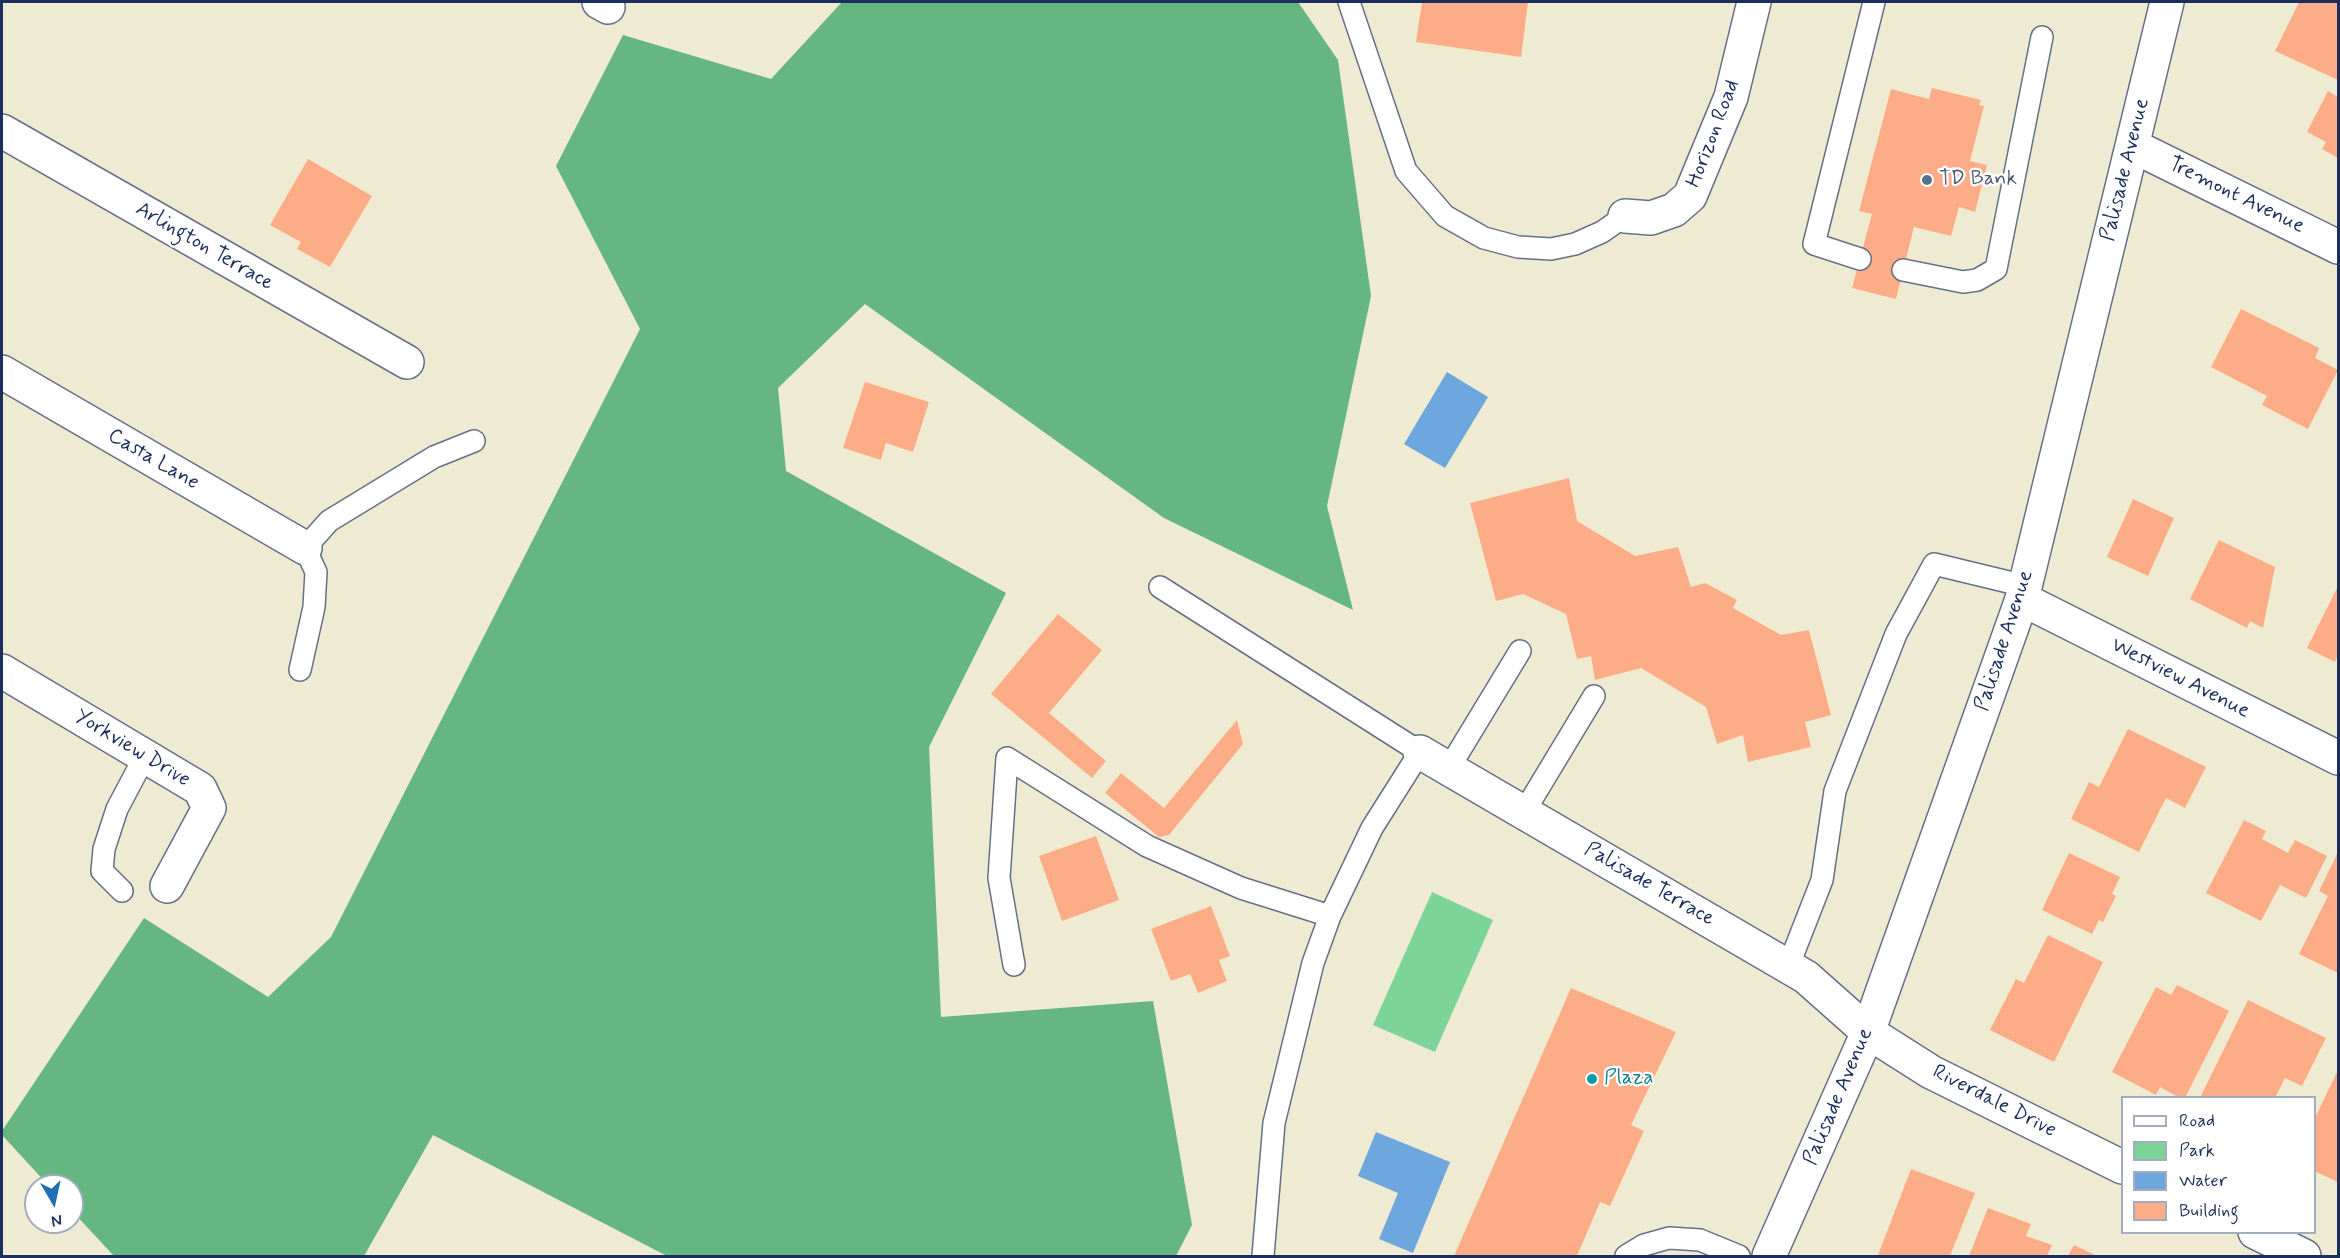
<!DOCTYPE html>
<html>
<head>
<meta charset="utf-8">
<style>
	body { margin:0 }
	#map { position:relative; width:2340px; height:1258px; overflow:hidden; background:#efead2; font-family:Mynerve,sans-serif }
	canvas { display:block }
	.frame { position:absolute; inset:0; border:3px solid #1b2f5e; pointer-events:none }
	.legend { position:absolute; left:2121px; top:1096px; width:195px; height:138px; box-sizing:border-box; background:#fff; border:2px solid #a4acbf; margin:0; padding:8px 10px; list-style:none; font-size:18px; color:#1b2f5e }
	.legend li { display:flex; align-items:center; gap:12px; height:30px }
	.legend b { width:30px; border:2px solid #a4acbf }
	.north { position:absolute; left:24px; top:1174px; width:60px; height:60px; box-sizing:border-box; background:#fff; border:2px solid #a4acbf; border-radius:50%; rotate:171deg; font-size:16px; font-weight:700; line-height:24px; text-align:center; color:#1b2f5e }
	.north::after { content:''; display:block; margin:auto; width:21px; height:27px; background:#1f6fb2; clip-path:polygon(50% 0,100% 100%,50% 72%,0 100%) }
</style>
</head>
<body>
<div id="map">
<canvas width="2340" height="1258"></canvas>
<div class="frame"></div>
<ul class="legend">
<li><b style="height:8px;background:#fff"></b>Road</li>
<li><b style="height:16px;background:#7dd498"></b>Park</li>
<li><b style="height:16px;background:#6da7dd"></b>Water</li>
<li><b style="height:16px;background:#fcad87"></b>Building</li>
</ul>
<div class="north">N</div>
</div>
<script>
const ctx = document.querySelector('canvas').getContext('2d');
ctx.lineJoin = 'round';
function fill(path, color) {
  ctx.fillStyle = color;
  ctx.fill(path, 'evenodd');
}
function toPath(rows) {
  const path = new Path2D();
  for (const r of rows) {
    path.moveTo(r[0], r[1]);
    for (let i = 2; i < r.length; i += 2) path.lineTo(r[i], r[i + 1]);
  }
  return path;
}
function strokePath(path, color, width, dash) {
  ctx.strokeStyle = color;
  ctx.lineWidth = width;
  ctx.lineCap = dash ? 'butt' : 'round';
  ctx.setLineDash(dash || []);
  ctx.stroke(path);
}
function write(font, color, halo, rows, align = 'center') {
  ctx.font = font + ' Mynerve,sans-serif';
  ctx.lineWidth = 4.5;
  ctx.setLineDash([]);
  ctx.textBaseline = 'middle';
  ctx.strokeStyle = halo;
  ctx.fillStyle = color;
  for (const [text, x, y, turn = 0] of rows) {
    ctx.save();
    ctx.translate(x, y);
    ctx.rotate((+turn || 0) * Math.PI / 180);
    ctx.textAlign = isNaN(turn) ? turn : align;
    if (halo) ctx.strokeText(text, 0, 0);
    ctx.fillText(text, 0, 0);
    ctx.restore();
  }
}
fill(toPath([
	[1432,892,1493,920,1435,1052,1373,1025]
]), '#7dd498');
fill(toPath([
	[842,2,1298,2,1338,60,1371,296,1327,506,1353,610,1164,518,865,304,778,388,786,471,1006,593,929,747,941,1017,1153,1001,1192,1225,1176,1256,667,1256,433,1135,364,1256,114,1256,72,1211,72,1186,49,1186,2,1135,2,1131,144,918,268,997,331,937,640,329,556,166,623,35,771,79]
]), '#66b680');
fill(toPath([
	[1447,372,1488,397,1445,468,1404,444],
	[1376,1132,1450,1162,1413,1253,1379,1239,1398,1193,1358,1176]
]), '#6da7dd');
fill(toPath([
	[1422,2,1528,2,1521,57,1416,42],
	[2299,2,2338,2,2338,80,2275,51],
	[1932,88,1981,100,1979,105,1984,106,1970,161,1987,165,1975,212,1959,207,1951,236,1914,227,1896,299,1852,288,1872,214,1859,211,1891,89,1929,99],
	[2328,91,2338,97,2338,158,2322,149,2326,142,2307,132],
	[308,159,372,196,330,267,297,249,301,242,270,225],
	[2241,309,2319,348,2315,358,2338,370,2308,429,2262,405,2267,396,2211,367],
	[865,382,929,402,913,452,886,443,881,460,843,448],
	[1569,478,1577,521,1635,556,1678,547,1691,587,1705,583,1737,600,1733,608,1781,635,1809,630,1831,715,1805,722,1811,747,1748,762,1743,735,1717,744,1706,707,1641,668,1595,680,1591,656,1577,659,1566,614,1523,594,1496,601,1470,503],
	[2133,499,2174,518,2148,576,2107,557],
	[2219,540,2275,567,2263,628,2250,621,2247,628,2190,599],
	[2338,586,2338,658,2337,657,2335,662,2307,648],
	[1058,614,1102,650,1049,713,1106,761,1092,778,991,694],
	[1237,720,1243,744,1169,835,1159,837,1105,793,1121,773,1164,808],
	[2128,729,2206,767,2185,808,2166,798,2139,852,2071,819,2089,782,2099,787],
	[2244,820,2266,831,2262,839,2288,853,2295,840,2327,856,2306,898,2280,885,2261,921,2206,893],
	[1096,836,1119,900,1062,921,1039,856],
	[2338,852,2338,973,2299,954,2328,896,2319,891],
	[2069,853,2120,877,2112,894,2116,896,2103,922,2099,920,2092,934,2042,910],
	[1211,906,1230,956,1219,960,1227,981,1198,993,1190,974,1171,981,1151,929],
	[2048,935,2103,962,2054,1062,1990,1030,2016,979,2024,983],
	[2177,985,2229,1011,2185,1098,2180,1098,2160,1087,2156,1095,2112,1072,2156,987,2171,995],
	[1571,988,1676,1032,1631,1125,1644,1131,1610,1206,1600,1202,1577,1256,1454,1256],
	[2248,1000,2326,1038,2302,1086,2285,1078,2275,1098,2200,1098],
	[2338,1070,2338,1182,2314,1171,2314,1120],
	[1911,1169,1975,1193,1950,1256,1878,1255],
	[1988,1208,2031,1224,2026,1236,2052,1245,2047,1256,1969,1256],
	[2074,1245,2097,1256,2068,1256]
]), '#fcad87');
const service = toPath([
	[1349,2,1406,171,1445,216,1484,238,1518,247,1551,249,1575,244,1602,232,1625,216],
	[1860,259,1814,244,1874,2],
	[1903,270,1963,282,1977,280,1996,269,2042,37],
	[300,670,314,607,316,572,305,548,329,521,434,457,474,441],
	[1449,768,1520,651],
	[1524,812,1594,696],
	[122,891,102,871,104,849,117,809,145,756],
	[1014,965,999,878,1007,758,1147,846,1241,888,1330,916,1372,828,1420,752,1160,587],
	[1788,967,1822,880,1835,791,1896,634,1934,564,2025,586],
	[1263,1256,1274,1123,1313,963,1330,916],
	[1626,1256,1644,1245,1669,1238,1700,1240,1739,1256]
]);
const minor = toPath([
	[599,2,608,7],
	[2,131,407,362],
	[2133,146,2338,247],
	[1625,216,1651,218,1674,210,1690,196,1731,97,1754,2],
	[2,372,305,548],
	[2022,599,2338,758],
	[2,671,200,789,209,808,167,886],
	[1420,752,1806,977,1868,1032,1931,1072,2122,1167],
	[2255,1232,2304,1256]
]);
const primary = toPath([
	[1769,1256,1868,1032,2022,599,2167,2]
]);
strokePath(service, '#657087', 24);
strokePath(minor, '#657087', 36);
strokePath(primary, '#657087', 36);
strokePath(service, '#fff', 21);
strokePath(minor, '#fff', 33);
strokePath(primary, '#fff', 33);
for (const [x, y, r, color] of [
	[1927,180,6,"#5c6f8a"],
	[1592,1079,6,"#0f9aa8"]
]) {
  const dot = new Path2D();
  dot.arc(x, y, r, 0, 2 * Math.PI);
  ctx.fillStyle = color;
  ctx.fill(dot);
  strokePath(dot, '#fff', 2);
}
write('21px', '#1b2f5e', '#fff', [
	["Horizon Road",1714,134,-69],
	["Palisade Avenue",2126,170,-76],
	["Tremont Avenue",2236,196,26],
	["Arlington Terrace",204,247,30],
	["Casta Lane",153,460,30],
	["Palisade Avenue",2005,641,-72],
	["Westview Avenue",2180,679,27],
	["Yorkview Drive",132,749,31],
	["Palisade Terrace",1649,885,30],
	["Palisade Avenue",1839,1097,-67],
	["Riverdale Drive",1994,1102,27]
]);
write('21px', '#4e5e75', '#fff', [
	["TD Bank",1939,180]
], 'left');
write('21px', '#0d838f', '#fff', [
	["Plaza",1604,1079]
], 'left');
</script>
</body>
</html>
